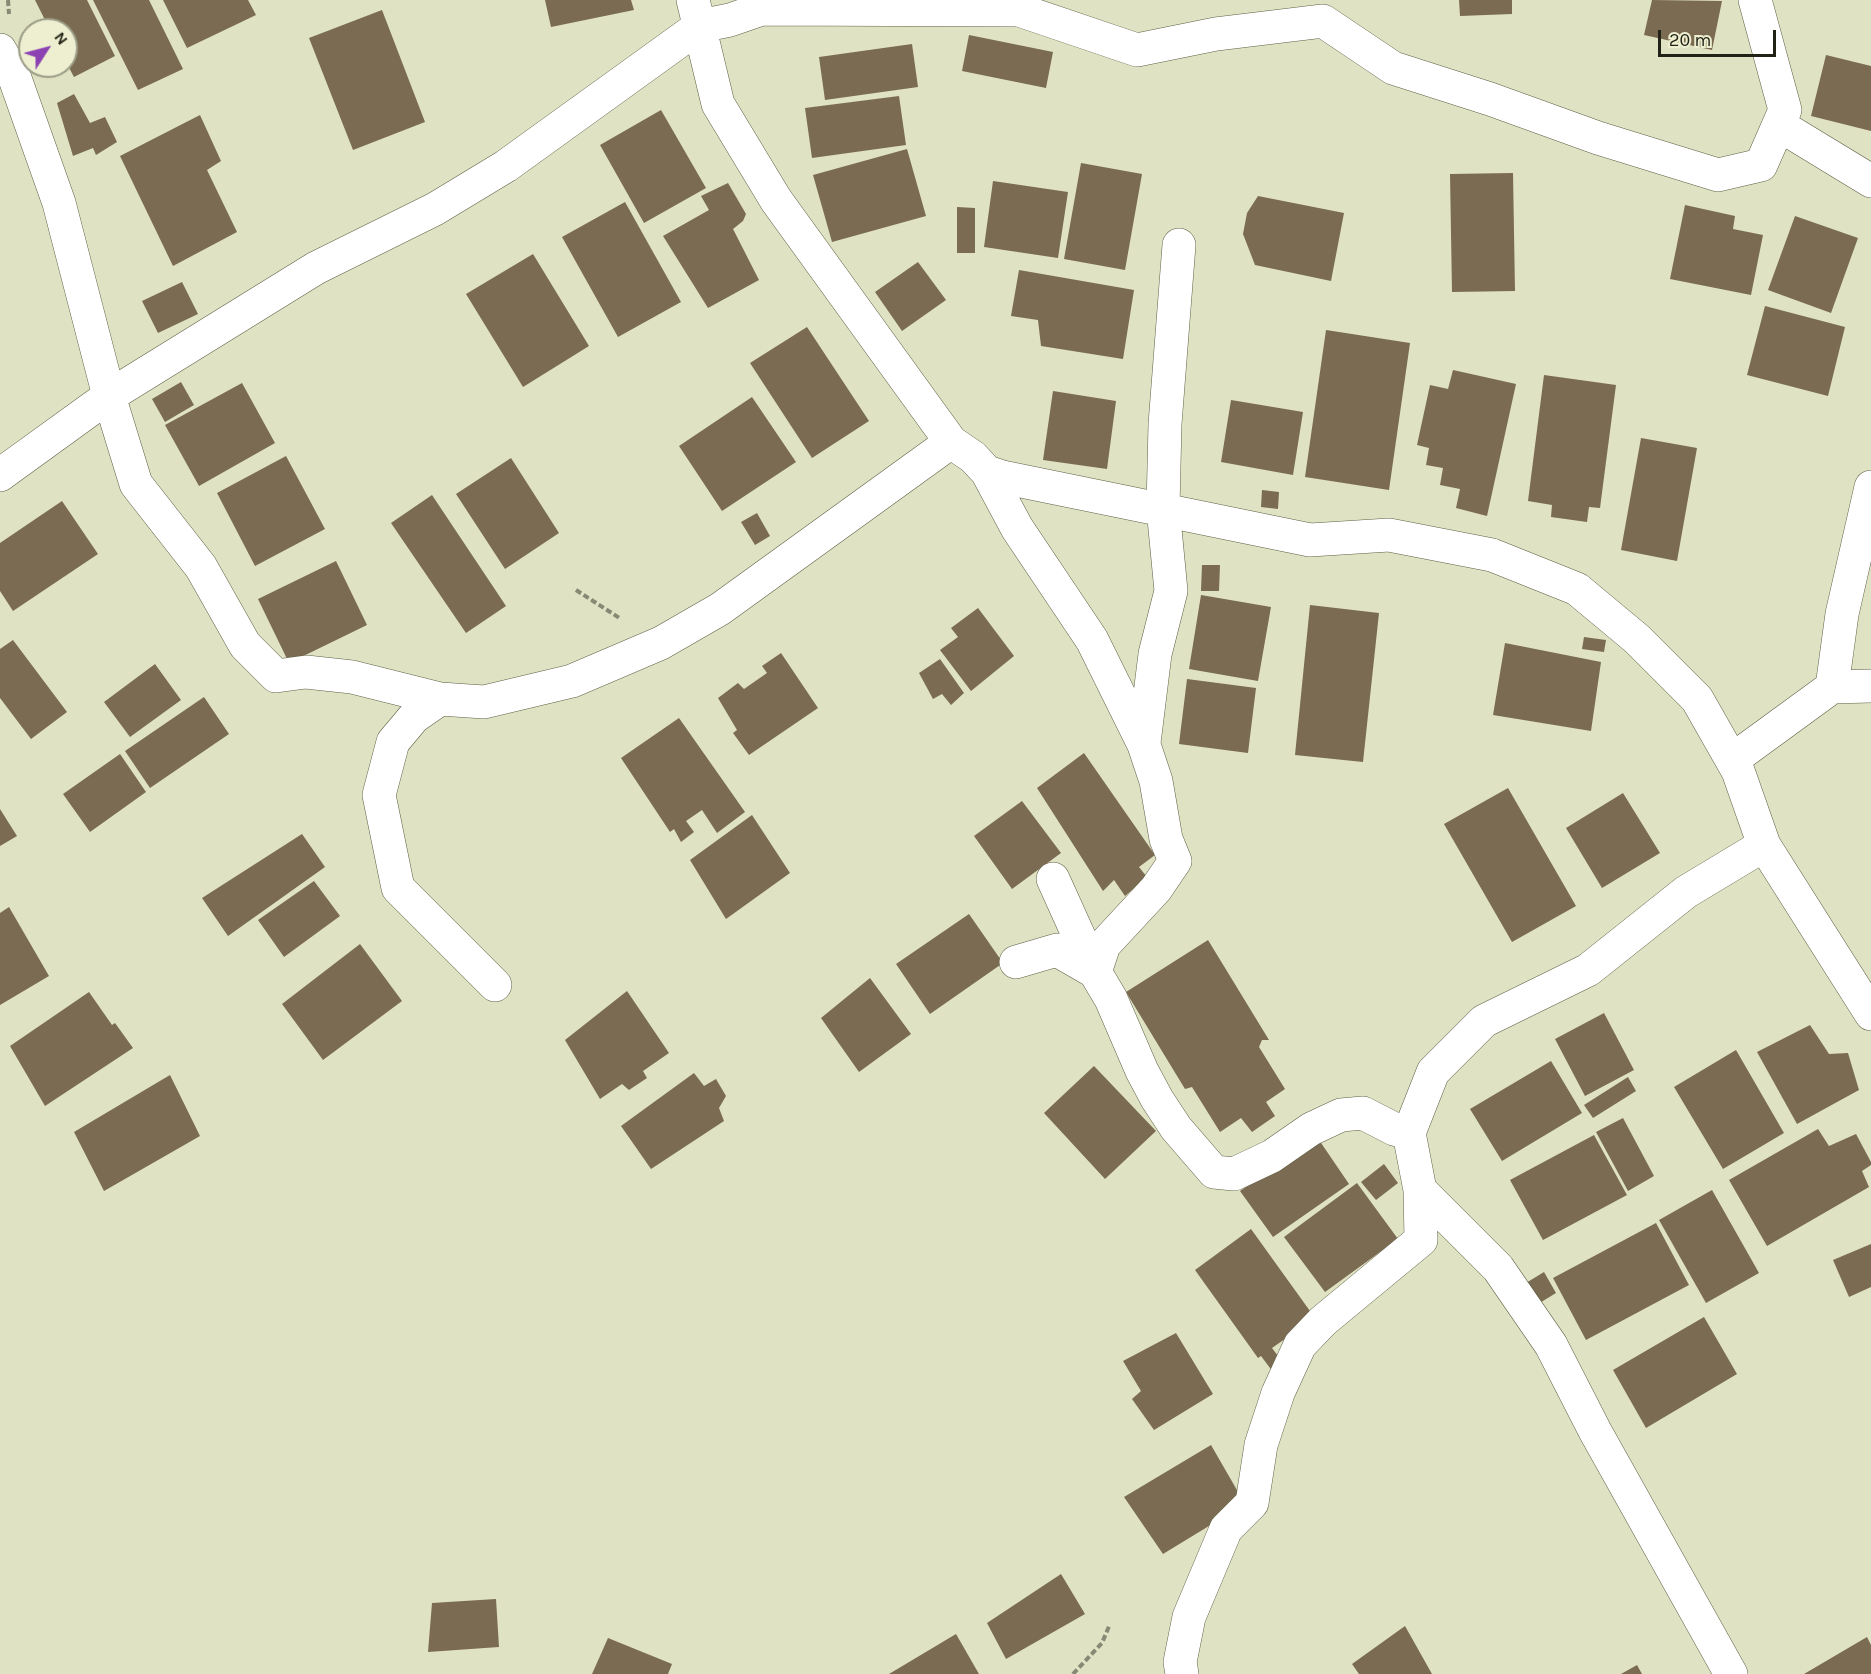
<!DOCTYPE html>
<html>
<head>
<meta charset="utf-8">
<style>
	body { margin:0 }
	#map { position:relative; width:1871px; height:1674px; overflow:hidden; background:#dfe2c3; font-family:Karla,sans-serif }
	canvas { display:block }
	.north { position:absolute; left:18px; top:18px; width:60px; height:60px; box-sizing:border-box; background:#edefd0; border:2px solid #9c9d86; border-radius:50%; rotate:54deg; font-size:16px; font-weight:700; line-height:24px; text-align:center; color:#222217 }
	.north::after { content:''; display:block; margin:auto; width:21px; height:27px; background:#8c42b3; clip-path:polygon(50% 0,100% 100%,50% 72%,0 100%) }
	.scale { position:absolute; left:1658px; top:30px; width:118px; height:27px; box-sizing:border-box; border:3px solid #222217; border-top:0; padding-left:8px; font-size:18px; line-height:21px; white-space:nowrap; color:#222217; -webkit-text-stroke:4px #edefd0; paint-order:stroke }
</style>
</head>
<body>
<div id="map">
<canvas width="1871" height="1674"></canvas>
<div class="north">N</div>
<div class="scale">20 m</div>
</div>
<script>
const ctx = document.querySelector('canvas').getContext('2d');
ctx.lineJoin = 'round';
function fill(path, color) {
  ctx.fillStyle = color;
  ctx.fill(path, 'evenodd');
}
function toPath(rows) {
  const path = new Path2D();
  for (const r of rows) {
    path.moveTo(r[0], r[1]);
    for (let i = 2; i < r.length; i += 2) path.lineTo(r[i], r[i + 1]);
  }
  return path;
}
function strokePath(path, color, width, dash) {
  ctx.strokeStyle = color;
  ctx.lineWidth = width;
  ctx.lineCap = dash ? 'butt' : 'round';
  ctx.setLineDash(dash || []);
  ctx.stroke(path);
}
fill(toPath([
	[35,0,87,0,115,56,74,77,66,62,66,30,50,30],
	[93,0,149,0,183,69,138,90],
	[163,0,248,0,256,15,187,48],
	[545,0,631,0,634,10,551,27],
	[1459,0,1512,0,1512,14,1460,16],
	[1652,0,1722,1,1712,50,1644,35],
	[382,10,425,122,353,150,309,38],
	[969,35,1053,52,1046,88,962,71],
	[912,44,918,87,825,100,819,57],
	[1826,55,1871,66,1871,131,1811,116],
	[74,94,90,123,105,117,117,142,96,155,93,148,73,156,57,103],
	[899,96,906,145,812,158,805,108],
	[661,110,706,188,644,223,600,145],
	[200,115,221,161,207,170,237,232,173,266,120,156],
	[907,149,926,216,832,242,813,175],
	[1081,163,1142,174,1125,270,1064,259],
	[1513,173,1515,291,1452,292,1450,174],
	[993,181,1068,192,1058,258,984,247],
	[728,183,746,214,743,221,733,229,759,280,708,308,663,236,709,210,701,196],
	[1258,196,1344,213,1331,281,1255,265,1243,234,1247,213],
	[625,202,681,302,618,337,562,237],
	[1685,205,1735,216,1733,229,1763,235,1751,295,1670,279],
	[957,207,975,208,975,253,957,253],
	[1795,216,1858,238,1831,313,1768,290],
	[533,254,589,346,523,387,466,294],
	[918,262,946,300,902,331,875,292],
	[1019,270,1134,290,1123,359,1041,346,1038,320,1011,316],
	[182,282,198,314,158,333,142,301],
	[1765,306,1845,327,1828,396,1747,375],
	[807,327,869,421,812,458,750,363],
	[1326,330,1410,343,1389,490,1305,477],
	[1453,370,1516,384,1487,516,1456,508,1460,489,1440,485,1443,468,1426,465,1429,448,1417,445,1430,385,1448,389],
	[1544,375,1616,385,1600,508,1589,507,1587,522,1551,517,1552,505,1528,501],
	[181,382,194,405,165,422,152,399],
	[242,383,275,443,199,486,165,425],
	[1053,391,1116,401,1107,469,1043,460],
	[752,397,796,462,722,511,679,446],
	[1231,400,1303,412,1293,475,1221,462],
	[1641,438,1697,448,1677,561,1621,550],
	[286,456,325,529,255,566,217,493],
	[511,458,559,533,505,569,456,494],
	[1262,490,1279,492,1278,509,1261,507],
	[432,495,506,606,466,633,391,523],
	[62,501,98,554,13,611,0,591,0,543],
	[757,513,770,536,755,545,741,522],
	[336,561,367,625,289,663,258,599],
	[1202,565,1220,565,1219,591,1201,591],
	[1201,595,1271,607,1258,681,1189,669],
	[1310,605,1379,613,1363,762,1295,755],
	[978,608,1014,656,971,691,940,650,958,637,951,628],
	[1584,637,1606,640,1604,652,1582,649],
	[13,640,67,712,31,739,0,698,0,649],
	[1505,643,1601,662,1591,731,1493,715],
	[781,653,818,708,749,755,733,733,737,730,718,698,738,683,744,689,767,673,762,666],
	[940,659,964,693,951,705,942,694,933,699,919,673],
	[155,664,181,700,130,737,104,702],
	[1187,679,1256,688,1248,753,1179,744],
	[204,697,229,734,150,788,125,751],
	[679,718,745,812,717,833,702,810,686,821,694,832,681,842,674,829,670,832,621,758],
	[1084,753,1155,855,1139,867,1147,877,1125,896,1114,880,1103,891,1037,788],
	[120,754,146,792,90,832,63,794],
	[1508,788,1576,906,1512,942,1444,824],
	[1623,793,1660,853,1602,888,1566,828],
	[1022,801,1061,853,1012,889,974,836],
	[0,809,17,836,0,846],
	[752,815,790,873,726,919,690,860],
	[302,834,325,867,228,936,202,898],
	[314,881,340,916,284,957,258,920],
	[9,907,49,976,0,1005,0,913],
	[969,914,1003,963,930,1014,896,964],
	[1208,940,1269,1040,1262,1040,1259,1047,1285,1089,1266,1102,1275,1116,1252,1132,1241,1118,1220,1132,1192,1087,1185,1089,1126,992],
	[360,944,402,1001,323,1060,282,1004],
	[870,978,911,1034,859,1072,821,1018],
	[627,991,669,1053,643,1071,647,1078,629,1090,622,1084,600,1099,565,1040],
	[89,992,112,1025,115,1023,133,1048,45,1106,10,1046],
	[1604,1013,1634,1070,1585,1096,1555,1039],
	[1810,1025,1829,1054,1848,1053,1859,1090,1797,1124,1757,1052],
	[1736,1050,1784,1133,1723,1169,1674,1087],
	[1551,1061,1582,1113,1502,1161,1470,1109],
	[1094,1066,1156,1131,1105,1179,1044,1113],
	[694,1073,704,1086,716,1079,726,1096,719,1108,724,1121,651,1169,621,1126],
	[170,1075,200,1136,104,1191,74,1132],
	[1628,1077,1636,1091,1593,1118,1584,1105],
	[1623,1118,1654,1176,1628,1191,1596,1132],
	[1818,1129,1829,1146,1856,1134,1871,1162,1871,1165,1862,1171,1869,1187,1767,1246,1729,1180],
	[1594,1135,1627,1195,1543,1240,1510,1180],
	[1317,1137,1349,1184,1273,1237,1240,1191],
	[1384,1164,1398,1183,1376,1200,1361,1182],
	[1357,1183,1398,1239,1325,1292,1284,1237],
	[1712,1190,1759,1273,1706,1303,1659,1220],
	[1656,1223,1689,1285,1586,1340,1553,1278],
	[1251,1229,1315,1318,1272,1348,1284,1364,1273,1372,1261,1356,1258,1358,1195,1270],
	[1871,1244,1871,1287,1849,1297,1833,1260],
	[1544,1272,1556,1293,1538,1304,1526,1283],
	[1704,1317,1737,1374,1646,1428,1613,1370],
	[1176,1333,1213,1394,1154,1430,1132,1399,1141,1391,1123,1361],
	[1211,1445,1245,1504,1163,1554,1124,1497],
	[1061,1574,1085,1614,1006,1659,987,1623],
	[496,1599,499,1647,428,1652,432,1603],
	[1405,1626,1432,1674,1359,1674,1352,1664],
	[956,1634,979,1674,889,1674],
	[1867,1637,1871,1645,1871,1674,1804,1674],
	[608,1638,672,1664,668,1674,592,1674],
	[1637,1665,1642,1674,1621,1674]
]), '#7a6b52');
const minor = toPath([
	[693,0,718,104,776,200,951,442,973,457,987,472,1002,477,1310,540,1389,535,1492,555,1577,589,1637,639,1697,699,1738,771,1764,845,1871,1014],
	[0,50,13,73,59,203,109,396,316,268,435,209,506,166,700,26,730,20,762,9,1019,10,1137,50,1216,34,1323,21,1393,68,1490,99,1598,138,1718,175,1761,165,1785,110,1755,0],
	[1779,125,1871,181],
	[987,472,1017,528,1092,640,1144,745,1156,781,1166,839,1175,861,1156,889,1104,945,1095,972,1111,999,1142,1071,1157,1099,1176,1128,1214,1172,1234,1174,1272,1156,1311,1129,1341,1115,1363,1113,1394,1129,1409,1133],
	[0,475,109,396,136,484,201,567,245,645,276,676,306,672,352,677,440,699,484,702,572,681,661,643,720,609,951,442],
	[1832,687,1842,614,1871,487],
	[440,699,414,717,393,742,379,795,398,888,495,985],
	[1144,743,1155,654,1171,591,1163,508,1165,424,1179,245],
	[1732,760,1832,687,1871,686],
	[1016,962,1057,950,1095,972,1053,879],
	[1182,1674,1180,1662,1189,1617,1226,1529,1252,1503,1261,1445,1278,1393,1300,1345,1323,1321,1421,1240,1420,1190],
	[1731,1674,1595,1431,1551,1345,1498,1268,1420,1190,1409,1133,1433,1072,1484,1021,1588,970,1686,892,1764,845]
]);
strokePath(minor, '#5f6045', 34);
strokePath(toPath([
	[8,0,9,14],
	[576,590,621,619],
	[1073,1674,1102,1643,1110,1624]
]), '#888974', 4, [6, 3]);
strokePath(minor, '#fff', 33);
</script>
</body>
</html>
